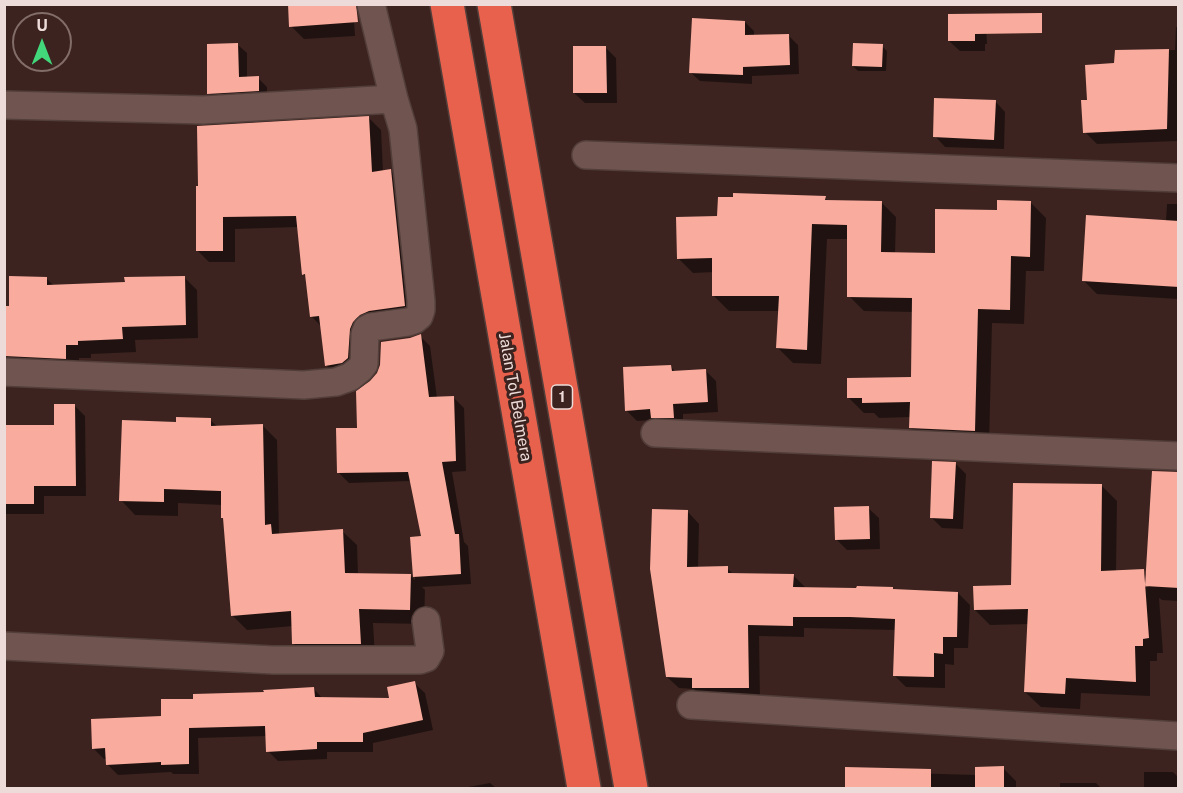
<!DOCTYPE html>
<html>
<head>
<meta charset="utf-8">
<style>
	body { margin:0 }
	#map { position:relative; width:1183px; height:793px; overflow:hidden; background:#3c231f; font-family:"Public Sans",sans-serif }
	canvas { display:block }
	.frame { position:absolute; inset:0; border:6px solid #ecdbd8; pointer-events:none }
	.north { position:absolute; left:12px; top:12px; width:60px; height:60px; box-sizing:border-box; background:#3c231f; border:2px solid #826d69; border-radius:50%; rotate:0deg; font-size:16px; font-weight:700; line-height:24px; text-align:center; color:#ecdbd8 }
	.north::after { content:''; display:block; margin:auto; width:21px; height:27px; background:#43d77b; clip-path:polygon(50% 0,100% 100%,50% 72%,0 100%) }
</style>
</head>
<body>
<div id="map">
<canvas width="1183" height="793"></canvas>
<div class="frame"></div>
<div class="north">U</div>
</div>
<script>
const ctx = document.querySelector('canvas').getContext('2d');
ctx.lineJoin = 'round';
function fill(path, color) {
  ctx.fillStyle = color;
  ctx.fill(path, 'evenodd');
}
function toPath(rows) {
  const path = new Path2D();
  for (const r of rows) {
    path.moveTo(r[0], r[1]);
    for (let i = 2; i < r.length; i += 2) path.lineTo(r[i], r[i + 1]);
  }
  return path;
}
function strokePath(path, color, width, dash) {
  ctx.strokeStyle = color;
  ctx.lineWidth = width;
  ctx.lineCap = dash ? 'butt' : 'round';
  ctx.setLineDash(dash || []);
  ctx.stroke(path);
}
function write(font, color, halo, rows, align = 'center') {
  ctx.font = font + ' "Public Sans",sans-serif';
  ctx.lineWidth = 6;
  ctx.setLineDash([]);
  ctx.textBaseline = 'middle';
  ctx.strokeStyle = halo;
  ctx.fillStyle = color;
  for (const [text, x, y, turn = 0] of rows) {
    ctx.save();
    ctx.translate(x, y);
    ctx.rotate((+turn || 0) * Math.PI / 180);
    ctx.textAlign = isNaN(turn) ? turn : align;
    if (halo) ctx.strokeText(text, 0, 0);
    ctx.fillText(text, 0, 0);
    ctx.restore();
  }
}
fill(toPath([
	[353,4,355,36,304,39,291,26],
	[745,22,754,31,754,36,788,35,798,45,799,74,752,76,752,84,700,81,690,72],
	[986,25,987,44,985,44,985,51,960,51,949,41],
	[1176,27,1178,27,1178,141,1097,144,1085,132,1088,101,1116,64,1117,52,1175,50],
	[238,45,247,53,247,78,258,78,267,87,267,99,218,102,209,93],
	[882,46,887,51,886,71,858,71,853,66],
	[605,47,616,58,617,103,585,103,574,93],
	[995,101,1005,112,1004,149,945,147,935,136],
	[369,118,381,130,383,172,391,171,403,183,417,318,382,323,339,378,327,366,322,327,311,316,307,277,303,274,298,227,235,229,235,262,209,262,197,250,197,188],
	[825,198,829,202,881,202,896,217,895,254,936,254,999,212,1031,203,1046,218,1044,271,1026,271,1024,324,992,323,989,446,926,443,911,428,911,417,879,418,874,413,864,413,849,398,912,378,914,312,864,311,849,296,849,239,827,239,821,364,793,363,778,348,780,311,729,311,714,296,714,272,693,273,678,258,719,218],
	[1167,204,1178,204,1178,299,1097,294,1084,281,1166,221],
	[184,277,197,290,198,338,135,340,136,352,91,354,91,358,79,358,79,372,19,369,5,356,10,308,46,278,54,286,126,283],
	[420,336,430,346,437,398,454,398,464,408,466,471,452,472,464,542,468,546,471,584,422,587,425,590,424,624,373,623,375,658,308,658,294,644,293,626,247,630,232,615,222,505,178,503,178,516,135,515,121,500,178,424,210,420,218,427,263,426,277,440,279,535,342,531,357,545,358,574,410,575,415,580,412,539,422,538,411,481,349,483,339,473,359,429,371,382,411,339],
	[671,367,677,373,706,371,716,381,718,412,683,414,683,428,663,428,654,420,637,421,626,410],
	[75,406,85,416,86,496,44,496,44,514,4,514,4,427,55,427],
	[955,463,966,474,963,529,942,528,931,517],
	[1178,473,1178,601,1162,600,1159,598,1163,653,1157,653,1157,661,1150,661,1150,696,1081,693,1080,709,1041,707,1025,692,1029,624,990,625,975,610,1013,586,1102,486,1117,501,1116,572,1143,571,1147,575],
	[868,508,879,518,880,549,847,550,836,539],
	[688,512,699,524,698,569,727,568,734,575,793,575,805,587,805,589,893,588,895,591,958,593,970,605,968,648,954,648,954,665,945,664,945,688,906,687,894,675,896,630,804,628,804,637,759,636,760,699,705,699,694,689,679,688,667,677],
	[414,683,425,693,433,730,373,743,373,752,327,752,327,759,278,761,268,751,267,736,198,738,199,774,173,774,171,772,118,775,108,765,107,759,104,759,93,748,163,718,195,700,314,689,323,699,391,699],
	[1003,768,1016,781,1016,788,847,788,908,773,976,775],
	[1144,772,1173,772,1178,777,1178,788,1144,788],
	[490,783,496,788,463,788],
	[1060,783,1096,783,1101,788,1060,788]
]), '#0007');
fill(toPath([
	[288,4,356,4,358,22,289,27],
	[1042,13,1042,33,975,34,975,41,948,41,948,14],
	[692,18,745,21,745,35,789,34,790,65,743,67,743,75,689,73],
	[238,43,239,77,259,76,259,91,207,94,207,44],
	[853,43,883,44,882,67,852,66],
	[573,46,606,46,607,93,573,93],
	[1169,49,1167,129,1083,133,1081,100,1087,100,1085,65,1114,63,1115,50],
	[934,98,996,100,994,140,933,137],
	[369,116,372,172,391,169,405,306,369,311,360,315,353,322,350,329,348,358,342,363,325,366,319,316,310,317,305,274,302,275,296,216,223,217,223,251,196,251,196,186,198,186,197,126],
	[733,193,826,196,825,200,882,201,881,252,935,253,935,209,997,210,997,200,1031,201,1030,257,1011,256,1010,310,978,309,975,431,909,428,910,402,862,403,862,398,847,398,847,378,911,377,912,298,847,297,847,225,812,224,807,350,776,348,779,296,712,296,712,258,677,259,676,217,717,216,718,197,733,197],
	[1086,215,1179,221,1179,287,1082,281],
	[9,276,47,277,47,285,125,282,124,277,185,276,186,325,122,327,123,339,78,341,78,345,66,345,66,359,4,356,4,306,9,306],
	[421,334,429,397,454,396,456,461,442,462,455,534,459,534,461,574,413,577,410,537,421,536,408,472,337,473,336,428,357,428,356,391,370,381,377,373,380,365,381,342,410,338],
	[671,365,672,371,706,369,708,402,673,404,674,418,651,418,650,409,625,411,623,367],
	[54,404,75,404,76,486,34,486,34,504,4,504,4,425,54,425],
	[176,417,211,418,211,426,263,424,265,525,271,524,272,534,343,529,345,573,411,574,410,610,359,609,361,644,292,644,291,611,231,616,223,518,221,518,221,491,164,489,164,502,119,501,122,420,176,422],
	[932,461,956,462,953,519,930,518],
	[1152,471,1179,472,1179,588,1145,586],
	[1013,483,1102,484,1101,571,1144,569,1149,638,1143,639,1143,646,1135,646,1136,682,1066,678,1065,694,1024,692,1028,609,974,610,973,586,1011,585],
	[869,506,870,539,835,540,834,507],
	[652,509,688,510,687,567,728,566,728,573,794,574,793,587,856,588,857,586,893,587,893,589,958,592,957,637,943,637,943,654,934,653,934,677,893,676,895,619,850,617,793,617,793,626,748,625,749,688,692,688,692,678,666,677,650,569],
	[415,681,423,720,363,733,363,742,317,742,317,749,266,752,265,726,189,728,189,764,161,765,161,762,106,765,105,748,92,749,91,719,161,716,161,699,193,699,193,694,264,692,263,690,314,687,315,697,389,698,387,687],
	[1004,766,1004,789,975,789,975,767],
	[845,767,931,769,931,789,845,789]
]), '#f9ab9d');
const street = toPath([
	[4,105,203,110,394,99,371,4],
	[586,155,1178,178],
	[4,372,304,385,336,382,350,377,360,369,364,364,365,334,367,329,371,327,408,322,414,320,419,316,421,310,421,301,403,129,394,99],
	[655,433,1178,456],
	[4,646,273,660,420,660,426,658,430,651,426,621],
	[691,705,1178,736]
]);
const highway = toPath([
	[447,4,584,788],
	[494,4,631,788]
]);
strokePath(street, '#523e3a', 30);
strokePath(highway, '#523e3a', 36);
strokePath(street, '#70544f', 27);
strokePath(highway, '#e7614d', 33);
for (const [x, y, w] of [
	[562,397,21]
]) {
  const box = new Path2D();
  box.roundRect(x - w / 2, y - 12, w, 24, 4.5);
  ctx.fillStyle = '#3c231f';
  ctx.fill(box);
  strokePath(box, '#ecdbd8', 1.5);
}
write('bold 15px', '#ecdbd8', null, [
	["1",562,397]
]);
write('16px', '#ecdbd8', '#3c231f', [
	["Jalan Tol Belmera",515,397,80]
]);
</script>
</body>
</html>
